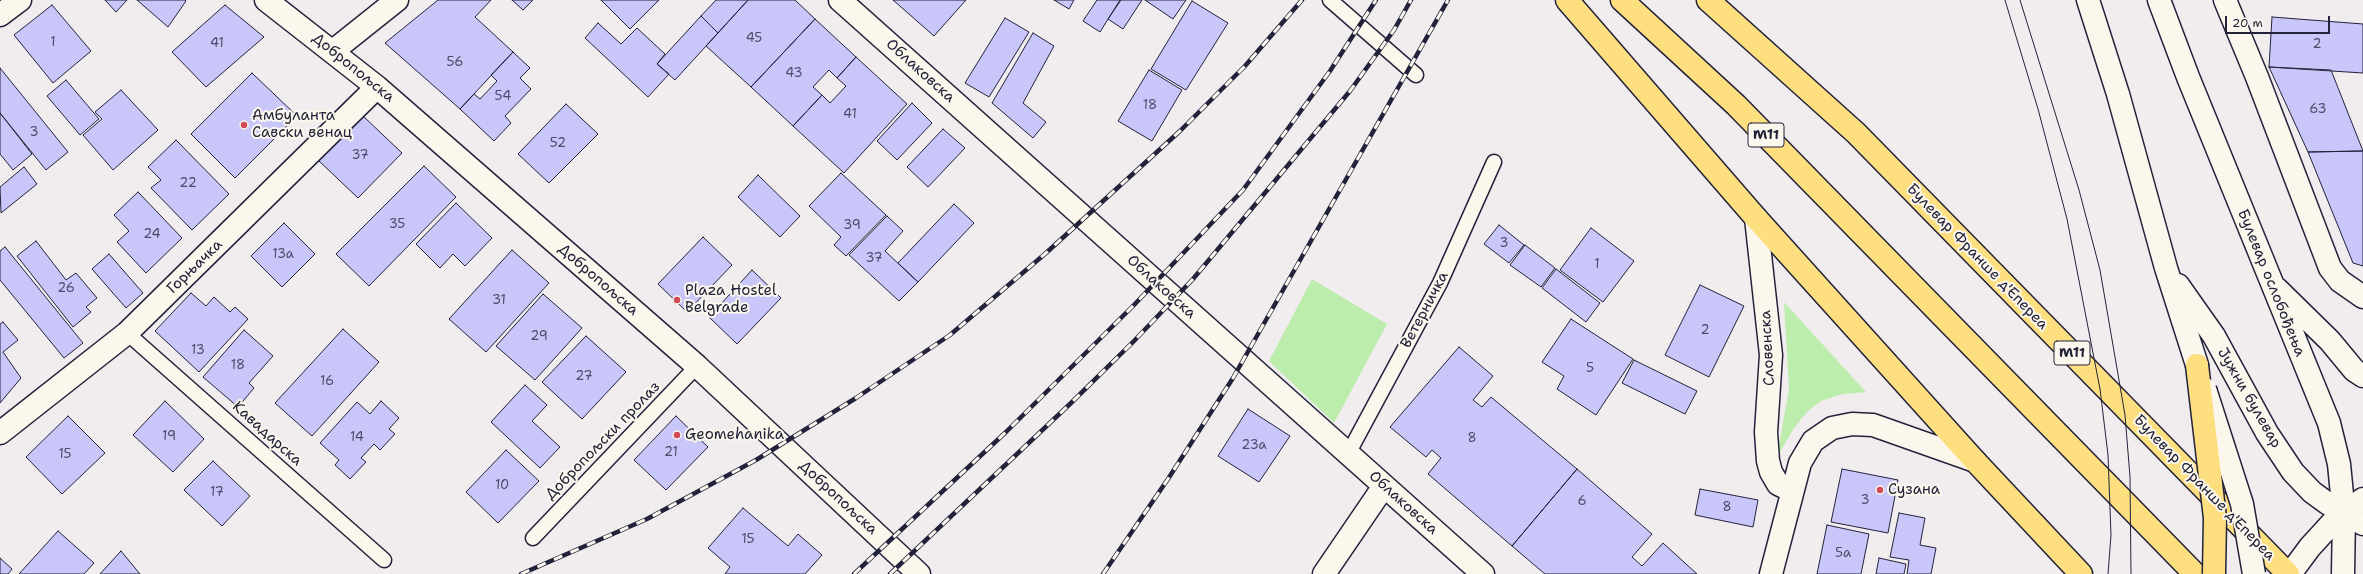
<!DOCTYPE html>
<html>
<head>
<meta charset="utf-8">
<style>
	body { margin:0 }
	#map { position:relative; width:2363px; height:574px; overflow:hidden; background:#f1edef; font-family:"Shantell Sans",sans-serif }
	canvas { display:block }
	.scale { position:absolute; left:2225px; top:16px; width:105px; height:18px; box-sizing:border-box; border:2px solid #22223b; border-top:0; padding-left:5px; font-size:12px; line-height:14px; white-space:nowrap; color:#22223b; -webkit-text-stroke:3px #fbf7ec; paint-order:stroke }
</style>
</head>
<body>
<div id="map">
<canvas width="2363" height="574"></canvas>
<div class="scale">20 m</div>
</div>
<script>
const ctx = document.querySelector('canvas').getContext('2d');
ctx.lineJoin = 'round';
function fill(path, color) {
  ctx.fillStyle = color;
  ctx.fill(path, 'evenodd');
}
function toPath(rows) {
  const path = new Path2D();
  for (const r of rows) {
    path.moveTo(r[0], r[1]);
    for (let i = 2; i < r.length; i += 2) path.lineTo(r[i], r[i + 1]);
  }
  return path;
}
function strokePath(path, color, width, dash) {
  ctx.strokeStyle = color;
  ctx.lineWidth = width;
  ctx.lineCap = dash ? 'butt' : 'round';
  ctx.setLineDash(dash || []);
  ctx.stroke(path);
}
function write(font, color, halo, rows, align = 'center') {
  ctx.font = font + ' "Shantell Sans",sans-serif';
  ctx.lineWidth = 4;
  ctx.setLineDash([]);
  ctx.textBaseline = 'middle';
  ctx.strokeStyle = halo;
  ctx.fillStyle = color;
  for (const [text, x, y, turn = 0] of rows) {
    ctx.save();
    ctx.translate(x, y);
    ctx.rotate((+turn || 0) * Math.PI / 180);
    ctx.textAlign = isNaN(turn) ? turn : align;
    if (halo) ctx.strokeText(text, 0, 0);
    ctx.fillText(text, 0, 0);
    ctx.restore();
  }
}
fill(toPath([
	[1312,279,1387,324,1334,423,1269,361],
	[1784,302,1866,392,1843,394,1821,401,1808,411,1794,428,1777,457,1789,389]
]), '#bdedac');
const building = toPath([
	[105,0,127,0,116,12,105,0],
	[137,0,185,0,186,1,168,27,137,0],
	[438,0,491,0,475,17,513,52,460,109,385,43,438,0],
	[512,0,533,0,523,10,512,0],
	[601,0,659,0,630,29,601,0],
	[716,0,748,0,718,33,701,16,716,0],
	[748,0,795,0,815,19,751,87,706,46,748,0],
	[893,0,966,0,934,36,893,0],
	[1054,0,1074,0,1069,9,1054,0],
	[1097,0,1120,0,1100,32,1083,21,1097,0],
	[1121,0,1142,0,1123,29,1108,19,1121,0],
	[1145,0,1186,0,1173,19,1145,0],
	[1192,1,1228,23,1186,90,1151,69,1192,1],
	[52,5,91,51,53,83,14,35,52,5],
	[225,5,264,37,206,87,172,52,225,5],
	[701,16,718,33,675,80,657,64,701,16],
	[2272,17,2363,24,2363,73,2269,67,2272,17],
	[1005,18,1029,32,989,97,965,83,1005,18],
	[815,19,856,57,837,78,829,70,813,87,822,95,793,126,751,87,815,19],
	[598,23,621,44,637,28,665,54,657,64,669,74,648,97,585,38,598,23],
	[1033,33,1054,46,1023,103,1046,122,1033,138,992,103,1033,33],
	[513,52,530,68,520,78,531,89,505,116,511,123,494,141,460,109,474,94,480,99,497,81,491,75,513,52],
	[856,57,907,104,844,173,793,126,822,95,830,103,846,86,837,78,856,57],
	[2269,67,2331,70,2363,151,2308,152,2269,67],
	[0,68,68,152,46,170,0,113,0,68],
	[1149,70,1182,90,1152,141,1118,121,1149,70],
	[252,73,297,116,235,178,191,134,252,73],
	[66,80,99,119,80,135,47,96,66,80],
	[121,90,158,130,113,170,83,135,102,119,95,112,121,90],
	[912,103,932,123,897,160,877,141,912,103],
	[566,104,598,134,549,183,518,154,566,104],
	[0,113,32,154,13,170,0,154,0,113],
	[362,115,402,153,358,198,318,160,362,115],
	[943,129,965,148,928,187,907,167,943,129],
	[176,140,229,194,192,230,151,188,161,180,148,167,176,140],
	[2363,151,2363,266,2353,263,2308,152,2363,151],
	[424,166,456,197,369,286,336,254,424,166],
	[24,167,37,184,1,213,0,187,24,167],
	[841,173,886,215,846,256,834,245,841,237,809,206,841,173],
	[758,175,800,216,780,237,738,197,758,175],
	[138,192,182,238,146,273,117,242,129,231,114,215,138,192],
	[456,203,492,238,465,266,453,254,440,268,416,244,456,203],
	[954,204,974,223,918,282,898,263,954,204],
	[887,216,903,231,885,251,918,282,899,301,849,255,887,216],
	[284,223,315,254,282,287,251,256,284,223],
	[1499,225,1524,245,1509,263,1484,244,1499,225],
	[1591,228,1634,261,1603,302,1560,270,1591,228],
	[703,237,732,265,687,312,658,284,703,237],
	[36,241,66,280,76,273,97,298,86,307,91,312,73,327,17,256,36,241],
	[1525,245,1555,268,1541,287,1510,265,1525,245],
	[5,247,83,343,64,358,0,280,0,251,5,247],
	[512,250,549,283,486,352,449,319,512,250],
	[109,254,143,293,126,308,92,269,109,254],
	[1556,269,1600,303,1586,322,1542,288,1556,269],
	[752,270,781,298,737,344,709,317,752,270],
	[1700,285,1744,306,1709,377,1665,355,1700,285],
	[191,293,206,306,214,297,230,312,235,307,248,319,199,372,155,331,191,293],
	[543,294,582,328,535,380,496,346,543,294],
	[1571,319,1633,359,1596,415,1557,389,1564,376,1542,362,1571,319],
	[3,322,18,340,3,352,21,378,0,403,0,324,3,322],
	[343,329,379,362,312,436,275,403,343,329],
	[244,330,273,356,249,383,254,388,238,407,203,377,244,330],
	[586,336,626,372,582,419,542,382,586,336],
	[1459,347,1493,376,1473,400,1482,407,1491,397,1577,469,1512,546,1428,474,1441,458,1432,450,1426,457,1390,427,1459,347],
	[1634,360,1697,391,1685,414,1622,383,1634,360],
	[525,385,547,405,532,421,560,447,540,468,491,422,525,385],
	[165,401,204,439,173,472,133,435,165,401],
	[381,401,399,418,389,429,395,434,380,450,374,444,361,458,366,462,350,479,335,465,339,460,320,443,357,402,370,414,381,401],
	[1248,409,1290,436,1259,482,1218,456,1248,409],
	[68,416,105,453,62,494,26,457,68,416],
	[676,416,708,447,666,490,634,460,676,416],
	[506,450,539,481,498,523,466,492,506,450],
	[213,461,250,496,222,526,184,490,213,461],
	[1577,469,1652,534,1632,557,1642,566,1663,543,1697,574,1545,574,1512,546,1577,469],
	[1842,469,1898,480,1888,533,1831,522,1842,469],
	[1700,489,1758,500,1753,527,1695,515,1700,489],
	[743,508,788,546,798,534,822,555,805,574,725,574,730,567,708,548,743,508],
	[1899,513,1925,518,1920,545,1936,548,1931,574,1907,574,1909,560,1890,557,1899,513],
	[1827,525,1869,534,1861,574,1817,574,1827,525],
	[58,531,94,563,84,574,19,574,58,531],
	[121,551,140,574,100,574,121,551],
	[0,558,12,569,8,574,0,574,0,558],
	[1879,558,1906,564,1904,574,1876,574,1879,558]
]);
fill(building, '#c9c6f9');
strokePath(building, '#22223b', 1);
const service = toPath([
	[1330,0,1416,75],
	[127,333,384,560],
	[1348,454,1440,283,1494,162],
	[533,538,697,366]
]);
const minor = toPath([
	[266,0,377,87,697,366,919,574],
	[840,0,1483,574],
	[2225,0,2257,77,2330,268,2340,281,2363,297],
	[0,15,20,0],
	[333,51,397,0],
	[1756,218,1771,355,1766,432,1768,461,1771,472,1778,484,1792,491],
	[0,433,127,333,377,87],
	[1324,574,1384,486],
	[1771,574,1800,463,1813,441,1832,428,1852,424,1873,425,1975,461]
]);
const secondary = toPath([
	[2088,0,2118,94,2166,268,2197,365],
	[2159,0,2188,77,2329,423,2339,464,2344,515,2343,574],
	[2178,285,2214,336,2267,433,2293,472,2312,492,2327,503,2363,524],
	[2277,289,2330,341,2354,370,2363,376],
	[2290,574,2310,547,2332,523,2363,499]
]);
const trunk = toPath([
	[1567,0,1756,218,1975,461,2081,574],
	[1622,0,1736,105,2195,574],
	[1708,0,1856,133,2288,574]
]);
strokePath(service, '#22223b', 17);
strokePath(minor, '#22223b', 25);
strokePath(secondary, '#22223b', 25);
strokePath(trunk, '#22223b', 25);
strokePath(service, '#fbf7ec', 14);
strokePath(minor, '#fbf7ec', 22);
strokePath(secondary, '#fbf7ec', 22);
strokePath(trunk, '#fedf80', 22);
strokePath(toPath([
	[2005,0,2038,109,2067,219,2100,389,2108,455,2111,535,2108,574],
	[2020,0,2079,190,2100,270,2125,415,2130,477,2131,574]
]), '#22223b', 1);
const rail = toPath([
	[521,574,647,519,756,460,856,398,950,335,1046,253,1180,131,1245,66,1302,0],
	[854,574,1006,432,1134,305,1243,190,1330,71,1376,0],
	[890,574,1071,403,1134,341,1193,279,1350,91,1394,30,1411,0],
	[1103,574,1168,479,1233,378,1448,0]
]);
strokePath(rail, '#22223b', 4.5);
strokePath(rail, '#fbf7ec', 3, [9]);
const secondaryBridge = toPath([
	[2205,389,2242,504,2254,574]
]);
const trunkBridge = toPath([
	[2197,365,2215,518,2214,574]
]);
strokePath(secondaryBridge, '#22223b', 25, []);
strokePath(trunkBridge, '#22223b', 25, []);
strokePath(secondaryBridge, '#fbf7ec', 22);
strokePath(trunkBridge, '#fedf80', 22);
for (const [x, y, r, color] of [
	[244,125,4,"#d1495b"],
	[677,300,4,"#d1495b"],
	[677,435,4,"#d1495b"],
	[1880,490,4,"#d1495b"]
]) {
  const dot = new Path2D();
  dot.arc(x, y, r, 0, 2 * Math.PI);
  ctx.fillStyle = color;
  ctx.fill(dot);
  strokePath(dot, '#fbf7ec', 1.5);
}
write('13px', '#4c4b6a', null, [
	["45",754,39],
	["1",53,43],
	["41",217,44],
	["2",2317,45],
	["56",455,63],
	["43",794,74],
	["54",503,97],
	["18",1150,106],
	["63",2318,110],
	["41",850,115],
	["3",34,133],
	["52",558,144],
	["37",360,156],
	["22",188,184],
	["35",397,225],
	["39",852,226],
	["24",152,235],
	["3",1504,244],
	["13a",283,255],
	["37",874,259],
	["1",1597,265],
	["26",66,289],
	["31",499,301],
	["2",1705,331],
	["29",539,337],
	["13",198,351],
	["18",238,366],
	["5",1590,369],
	["27",584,377],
	["16",327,382],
	["19",169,437],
	["14",357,438],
	["8",1472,439],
	["23a",1254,446],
	["21",671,453],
	["15",65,455],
	["10",502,486],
	["17",217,493],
	["3",1865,501],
	["6",1582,502],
	["8",1727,508],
	["15",748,540],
	["5a",1843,554]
]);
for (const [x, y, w] of [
	[1766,135,36],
	[2072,353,36]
]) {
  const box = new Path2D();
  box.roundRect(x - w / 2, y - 12, w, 24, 3);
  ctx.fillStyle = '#fbf7ec';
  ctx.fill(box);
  strokePath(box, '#22223b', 1);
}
write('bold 14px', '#22223b', null, [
	["M11",1766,135],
	["M11",2072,353]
]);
write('15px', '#22223b', '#fbf7ec', [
	["Добропољска",353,68,39],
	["Облаковска",920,71,42],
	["Булевар Франше д'Епереа",1977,257,46],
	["Горњачка",195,267,-44],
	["Добропољска",598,280,41],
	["Булевар ослобођења",2271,283,68],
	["Облаковска",1161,287,42],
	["Ветерничка",1425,310,-62],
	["Словенска",1768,348,-93],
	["Јужни булевар",2249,398,60],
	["Кавадарска",267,434,42],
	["Добропољски пролаз",603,441,-46],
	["Булевар Франше д'Епереа",2204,488,46],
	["Добропољска",838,498,43],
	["Облаковска",1403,503,42]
]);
write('15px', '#22223b', '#fbf7ec', [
	["Амбуланта",252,116],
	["Савски венац",252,133],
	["Plaza Hostel",685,291],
	["Belgrade",685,308],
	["Geomehanika",685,435],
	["Сузана",1888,490]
], 'left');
</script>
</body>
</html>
